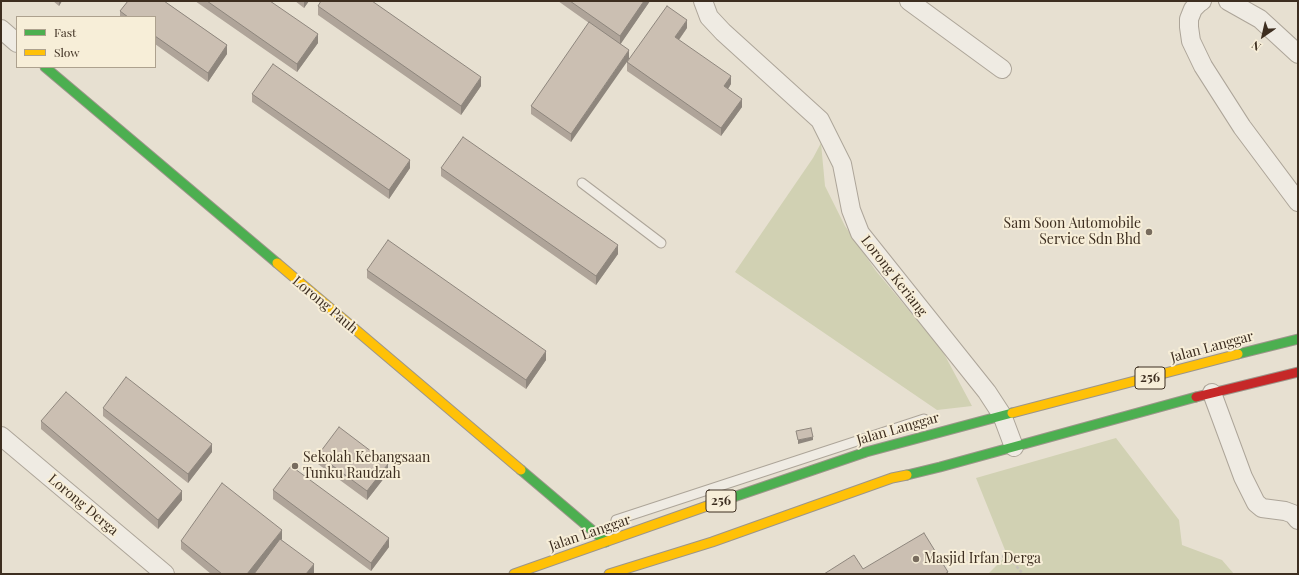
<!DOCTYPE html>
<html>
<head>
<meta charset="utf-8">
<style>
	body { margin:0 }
	#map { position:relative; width:1299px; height:575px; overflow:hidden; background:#e7e0d1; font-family:"Playfair Display",serif }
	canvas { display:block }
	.frame { position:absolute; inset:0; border:2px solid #3d2e20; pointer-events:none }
	.legend { position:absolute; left:16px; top:16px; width:140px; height:52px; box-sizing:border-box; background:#f7eed8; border:1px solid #ada18e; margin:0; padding:5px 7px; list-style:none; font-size:12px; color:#3d2e20 }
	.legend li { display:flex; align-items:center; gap:8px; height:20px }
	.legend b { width:20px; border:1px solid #ada18e }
	.north { position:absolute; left:1243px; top:16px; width:40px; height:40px; -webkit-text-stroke:3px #f7eed8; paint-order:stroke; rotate:214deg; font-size:11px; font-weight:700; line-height:16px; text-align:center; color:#3d2e20 }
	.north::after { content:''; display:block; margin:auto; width:14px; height:18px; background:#3d2e20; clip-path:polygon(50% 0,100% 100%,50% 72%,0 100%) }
</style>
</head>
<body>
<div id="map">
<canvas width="1299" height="575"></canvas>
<div class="frame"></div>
<ul class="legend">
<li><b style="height:5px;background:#4caf50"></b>Fast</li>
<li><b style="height:5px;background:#ffc107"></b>Slow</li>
</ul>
<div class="north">N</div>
</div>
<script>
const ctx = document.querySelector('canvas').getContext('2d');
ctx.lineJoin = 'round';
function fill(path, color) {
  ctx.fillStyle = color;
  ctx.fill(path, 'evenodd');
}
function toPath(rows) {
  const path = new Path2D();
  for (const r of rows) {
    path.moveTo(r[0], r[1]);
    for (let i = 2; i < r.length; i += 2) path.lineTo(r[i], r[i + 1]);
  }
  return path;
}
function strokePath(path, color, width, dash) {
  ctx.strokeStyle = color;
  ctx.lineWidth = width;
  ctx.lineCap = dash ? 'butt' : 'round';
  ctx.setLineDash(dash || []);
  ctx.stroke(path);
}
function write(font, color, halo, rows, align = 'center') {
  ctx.font = font + ' "Playfair Display",serif';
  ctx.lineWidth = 4;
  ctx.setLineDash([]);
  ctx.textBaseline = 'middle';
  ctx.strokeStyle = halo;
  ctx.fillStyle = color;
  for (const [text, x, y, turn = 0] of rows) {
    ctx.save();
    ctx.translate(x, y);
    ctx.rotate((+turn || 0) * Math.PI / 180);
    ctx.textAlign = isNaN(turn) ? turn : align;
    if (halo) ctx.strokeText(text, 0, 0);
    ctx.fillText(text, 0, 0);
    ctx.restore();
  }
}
fill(toPath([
	[821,143,825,186,845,226,876,271,942,350,972,406,937,410,735,272,813,158],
	[1116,438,1179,520,1182,545,1222,560,1234,574,988,574,1007,555,976,478]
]), '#d1d1b3');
const lane = toPath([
	[582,183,661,243],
	[616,520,924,419]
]);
const street = toPath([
	[703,1,709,17,723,32,820,120,842,164,851,210,860,233,987,392,1002,415,1014,447],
	[909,1,1002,69],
	[1202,1,1199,3,1193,9,1189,19,1189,27,1191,41,1203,66,1242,127,1298,202],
	[1228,1,1260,19,1298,54],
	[1,29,17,43],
	[1212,393,1243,477,1256,503,1262,508,1285,511,1293,514,1298,520],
	[1,436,165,574]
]);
const fast = toPath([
	[45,67,277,263],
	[1238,354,1298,339],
	[521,470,606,542],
	[907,475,940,467,1196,397],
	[707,506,866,452,1012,413]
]);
const slow = toPath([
	[277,263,521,470],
	[1012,413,1238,354],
	[514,574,707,506],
	[609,574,712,542,892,478,907,475]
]);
const jam = toPath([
	[1196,397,1298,372]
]);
strokePath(lane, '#ada599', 11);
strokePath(street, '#ada599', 20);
strokePath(fast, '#9c958a', 11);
strokePath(slow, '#9c958a', 11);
strokePath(jam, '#9c958a', 11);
strokePath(toPath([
	[988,562,1007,555,1023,574]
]), '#c8c2b9', 2.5, [3, 2]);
strokePath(lane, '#efebe3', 9);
strokePath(street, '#efebe3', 18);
strokePath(fast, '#4caf50', 9);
strokePath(slow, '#ffc107', 9);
strokePath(jam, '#c62828', 9);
fill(toPath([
	[53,1,62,1,59,6],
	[128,1,164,1,227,45,227,54,208,82,155,44,155,17,120,17,120,11],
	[195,1,270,1,318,43,297,72],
	[295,1,309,1,304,8],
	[558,1,650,1,620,44,571,142,531,114,531,106,589,23],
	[318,6,481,86,461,115,318,15],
	[687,28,679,40,731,84,728,89,742,107,721,136,627,71,627,62],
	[252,94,410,168,389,199,252,102],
	[441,168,618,254,596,285,441,176],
	[367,270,546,360,526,389,367,278],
	[103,408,212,452,188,483,103,416],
	[41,421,182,500,158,529,41,429],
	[318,455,388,473,367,500,318,464],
	[273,490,389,547,371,571,273,499],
	[282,539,281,540,314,573,313,574,254,574,269,555,254,574,211,574,181,549,181,541]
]), '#afa499');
fill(toPath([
	[59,1,62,1,59,6],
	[304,1,309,1,304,8],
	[644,1,650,1,620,45,620,36],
	[687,20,687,28,675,45,675,37],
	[318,34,318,43,297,72,297,64],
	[227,45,227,54,208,82,208,73],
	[629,50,629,59,571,142,571,134],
	[731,76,731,84,724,95,724,86],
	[481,77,481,86,461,115,461,106],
	[742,99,742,107,721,136,721,128],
	[410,160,410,168,389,199,389,190],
	[618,245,618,254,596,285,596,276],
	[546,351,546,360,526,389,526,380],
	[813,437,813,440,798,444,798,440],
	[212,444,212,452,188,483,188,474],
	[388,464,388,473,367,500,367,491],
	[182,491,182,500,158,529,158,520],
	[282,530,282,539,254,574,247,574],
	[389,538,389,547,371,571,371,563],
	[314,564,314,573,313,574,306,574]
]), '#8e867d');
const building = toPath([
	[128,1,164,1,227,45,208,73,155,36,155,17,128,17,120,11,128,1],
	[207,1,270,1,318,34,297,64,207,1],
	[321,1,372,1,481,77,461,106,318,6,321,1],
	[570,1,644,1,620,36,570,1],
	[667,6,687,20,675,37,731,76,724,86,742,99,721,128,627,62,667,6],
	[589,22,629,50,571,134,531,106,589,22],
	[273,64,410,160,389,190,252,94,273,64],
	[463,137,618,245,596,276,441,168,463,137],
	[388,240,546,351,526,380,367,270,388,240],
	[126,377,212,444,188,474,103,408,126,377],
	[66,392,182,491,158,520,41,421,66,392],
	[339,427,388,464,367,491,318,455,339,427],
	[811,428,813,437,798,440,796,431,811,428],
	[291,466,389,538,371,563,273,490,291,466],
	[222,483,282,530,247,574,222,574,181,541,222,483],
	[924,533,948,572,945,574,824,574,854,555,863,569,924,533],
	[280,539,314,564,306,574,254,574,280,539]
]);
fill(building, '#cbbfb2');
strokePath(building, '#8e867d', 1);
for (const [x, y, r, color] of [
	[1149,232,4,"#786c5e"],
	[295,466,4,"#786c5e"],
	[916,559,4,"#786c5e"]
]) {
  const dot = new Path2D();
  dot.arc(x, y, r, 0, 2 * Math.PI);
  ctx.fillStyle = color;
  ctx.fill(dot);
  strokePath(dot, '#f7eed8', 1.5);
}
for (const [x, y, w] of [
	[1150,378,30],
	[721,501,30]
]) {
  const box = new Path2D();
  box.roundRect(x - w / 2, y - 11, w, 22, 3);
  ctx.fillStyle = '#f7eed8';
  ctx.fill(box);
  strokePath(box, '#3d2e20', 1);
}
write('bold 13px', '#3d2e20', null, [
	["256",1150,378],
	["256",721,501]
]);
write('14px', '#3d2e20', '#f7eed8', [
	["Sam Soon Automobile",1141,224,"right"],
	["Service Sdn Bhd",1141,240,"right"],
	["Sekolah Kebangsaan",303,458],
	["Tunku Raudzah",303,474],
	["Masjid Irfan Derga",924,559]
], 'left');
write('14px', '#3d2e20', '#f7eed8', [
	["Lorong Keriang",894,276,52],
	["Lorong Pauh",325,305,40],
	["Jalan Langgar",1212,347,-15],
	["Jalan Langgar",898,429,-16],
	["Lorong Derga",83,505,40],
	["Jalan Langgar",590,533,-19]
]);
</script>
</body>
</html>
